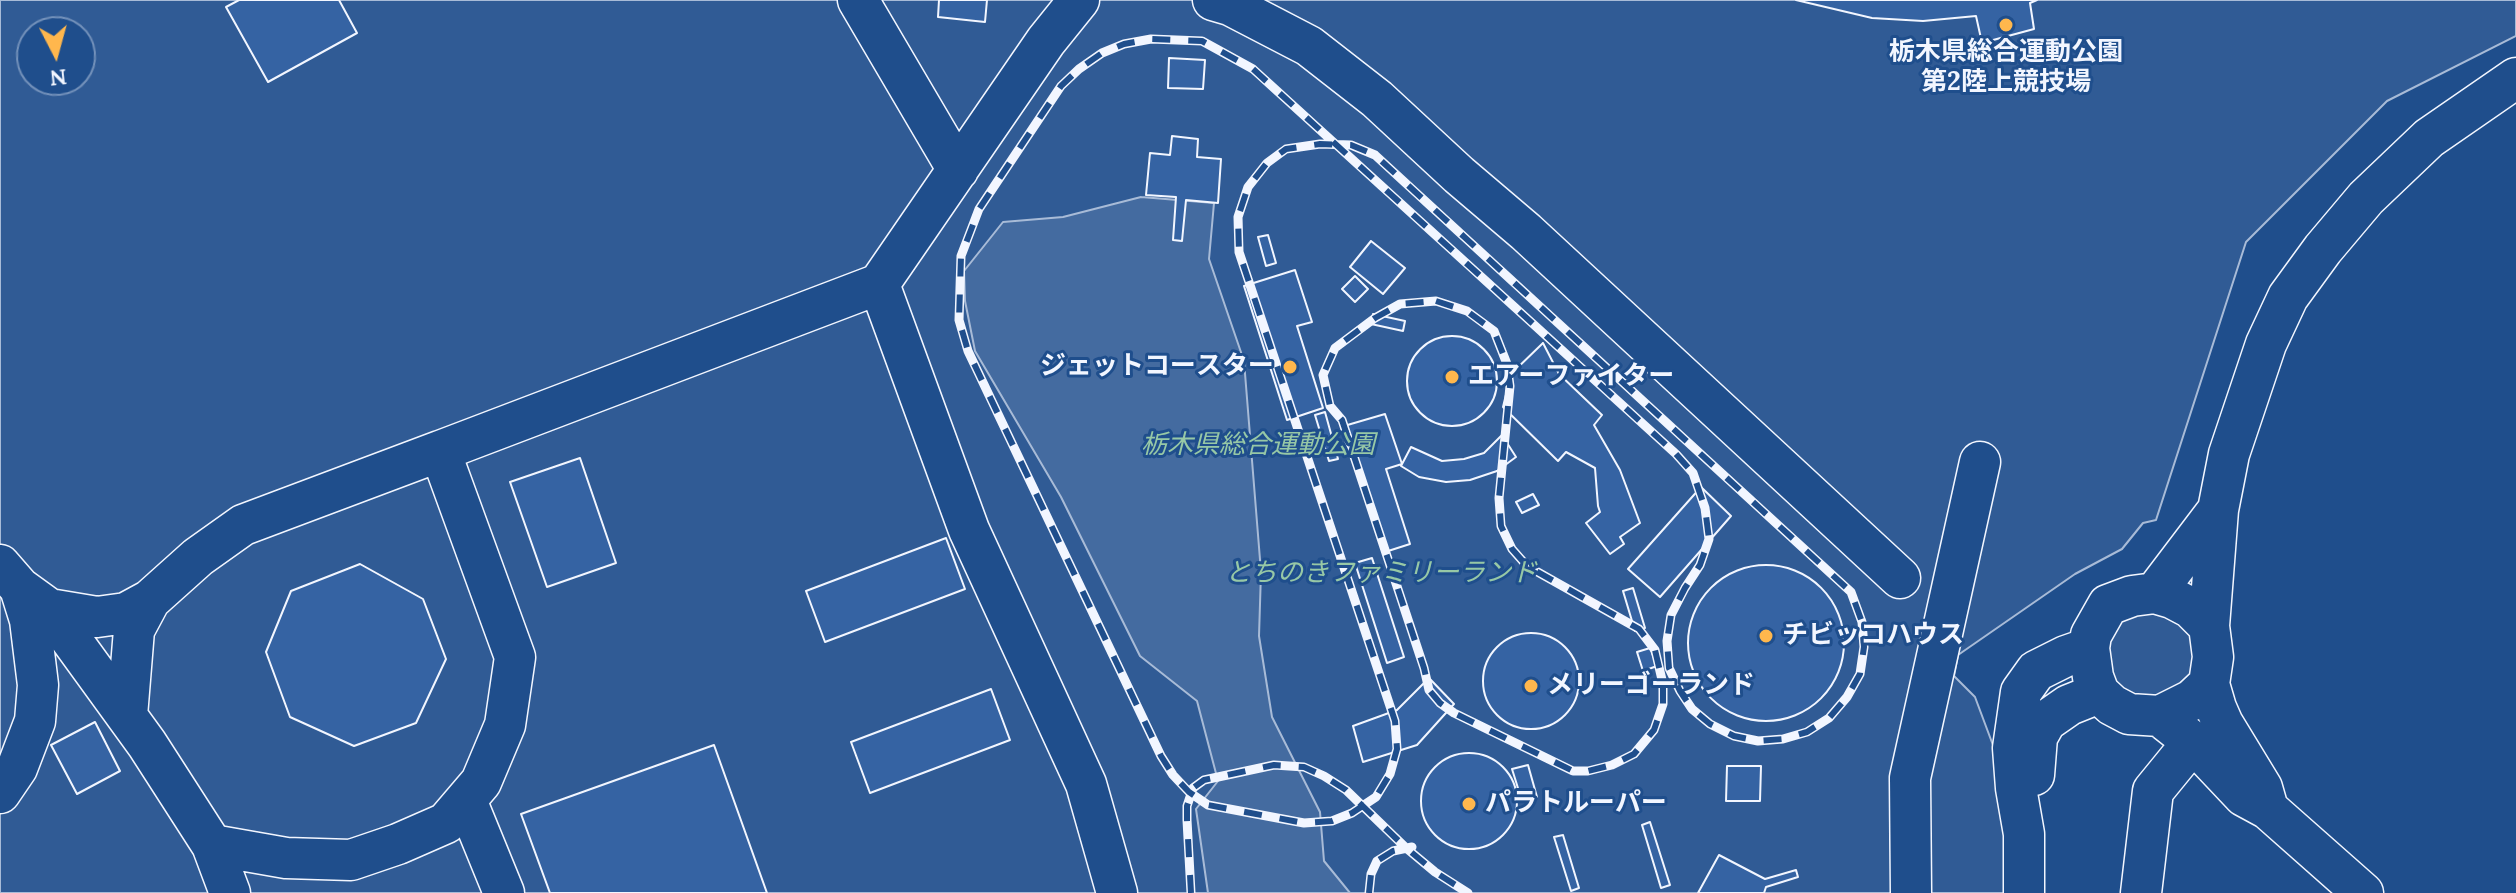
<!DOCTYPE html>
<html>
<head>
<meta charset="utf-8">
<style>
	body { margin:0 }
	#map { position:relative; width:2516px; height:893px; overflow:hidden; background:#1f4e8c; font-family:Lora,serif }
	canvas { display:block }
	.north { position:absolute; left:16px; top:16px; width:80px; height:80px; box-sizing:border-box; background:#1f4e8c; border:2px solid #7391ba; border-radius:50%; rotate:174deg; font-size:22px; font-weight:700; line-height:32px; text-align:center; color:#f2f6ff }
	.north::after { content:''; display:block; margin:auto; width:28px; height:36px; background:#ffb74d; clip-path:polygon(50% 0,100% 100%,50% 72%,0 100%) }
</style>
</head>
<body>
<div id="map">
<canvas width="2516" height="893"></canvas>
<div class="north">N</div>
</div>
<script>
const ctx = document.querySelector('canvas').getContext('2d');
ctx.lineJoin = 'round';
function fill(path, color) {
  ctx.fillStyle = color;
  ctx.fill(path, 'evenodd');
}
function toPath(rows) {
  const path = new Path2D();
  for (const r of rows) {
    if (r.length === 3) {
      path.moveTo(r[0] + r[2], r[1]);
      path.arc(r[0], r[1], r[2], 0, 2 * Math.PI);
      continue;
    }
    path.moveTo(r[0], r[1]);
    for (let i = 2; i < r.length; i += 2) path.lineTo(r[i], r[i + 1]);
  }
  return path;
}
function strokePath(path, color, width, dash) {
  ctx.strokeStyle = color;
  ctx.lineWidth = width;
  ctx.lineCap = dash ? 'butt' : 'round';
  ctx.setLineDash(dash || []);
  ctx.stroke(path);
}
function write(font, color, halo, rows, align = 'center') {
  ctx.font = font + ' Lora,"Noto Sans JP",serif';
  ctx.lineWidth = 6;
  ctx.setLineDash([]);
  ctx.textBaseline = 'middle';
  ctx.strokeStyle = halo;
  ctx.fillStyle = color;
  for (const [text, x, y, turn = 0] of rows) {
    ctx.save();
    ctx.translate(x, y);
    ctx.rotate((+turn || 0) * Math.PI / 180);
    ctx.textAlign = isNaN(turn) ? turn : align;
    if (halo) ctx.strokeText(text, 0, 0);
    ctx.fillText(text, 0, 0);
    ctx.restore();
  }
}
const green = toPath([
	[0,0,2516,0,2516,36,2387,101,2246,242,2156,520,2143,523,2122,549,2075,574,1958,655,1954,676,1975,697,2009,788,2008,893,0,893,0,0],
	[32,32,80,32,80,80,32,80,32,32],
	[2166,608,2196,642,2190,686,2150,702,2108,684,2104,634,2123,615,2166,608]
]);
fill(green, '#305b95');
strokePath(green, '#a8bbd7', 2);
const water = toPath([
	[1141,197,1214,203,1209,259,1244,361,1261,572,1259,636,1272,717,1320,812,1324,861,1350,893,1208,893,1196,809,1218,781,1197,701,1140,656,1061,497,975,351,965,301,964,271,1003,222,1063,217,1141,197]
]);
fill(water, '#446ba0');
strokePath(water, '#a8bbd7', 2);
const building = toPath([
	[239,0,339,0,357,33,268,82,226,7,239,0],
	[939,0,987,0,985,22,938,17,939,0],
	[1796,0,2037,0,2030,3,2034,29,1982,43,1976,16,1923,21,1872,18,1796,0],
	[1169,58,1205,60,1203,89,1168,88,1169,58],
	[1172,136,1198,139,1197,157,1221,159,1218,203,1186,200,1182,241,1173,240,1176,197,1146,195,1150,153,1170,155,1172,136],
	[1268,235,1276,263,1266,266,1258,237,1268,235],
	[1371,241,1405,268,1383,294,1350,267,1371,241],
	[1295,270,1312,322,1297,326,1323,408,1287,420,1244,286,1295,270],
	[1355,276,1368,289,1355,302,1342,289,1355,276],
	[1373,314,1405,321,1403,331,1371,324,1373,314],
	[1452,381,45],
	[1543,343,1559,374,1602,415,1594,425,1620,470,1640,523,1620,537,1624,544,1610,554,1586,523,1600,512,1598,506,1595,468,1566,452,1558,461,1503,407,1511,374,1543,343],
	[1325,412,1338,459,1329,461,1315,415,1325,412],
	[1385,414,1402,464,1386,469,1410,544,1385,552,1344,426,1385,414],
	[1502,435,1516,457,1497,471,1470,480,1446,482,1419,477,1401,466,1411,447,1442,461,1464,459,1484,453,1502,435],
	[580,458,616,563,547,587,510,482,580,458],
	[1701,487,1731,516,1660,597,1628,569,1701,487],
	[1533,494,1539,505,1522,513,1516,502,1533,494],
	[946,538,965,589,825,642,806,591,946,538],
	[1372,558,1404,657,1387,663,1355,563,1372,558],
	[360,564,423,599,446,659,416,723,354,746,290,717,266,652,291,591,360,564],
	[1766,643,78],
	[1633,588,1645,628,1635,631,1623,591,1633,588],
	[1531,681,48],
	[1650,648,1657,666,1643,671,1637,652,1650,648],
	[1429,678,1454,704,1417,745,1363,762,1353,726,1397,710,1429,678],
	[991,689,1010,740,870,793,851,742,991,689],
	[95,722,120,771,77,794,51,745,95,722],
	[714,745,767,893,550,893,521,814,714,745],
	[1469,801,48],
	[1528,765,1537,797,1522,801,1512,769,1528,765],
	[1727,766,1761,766,1760,801,1726,801,1727,766],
	[1650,822,1670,885,1661,888,1642,825,1650,822],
	[1563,835,1579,888,1571,891,1554,837,1563,835],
	[1719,855,1765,879,1796,870,1798,877,1766,887,1764,893,1698,893,1719,855]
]);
fill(building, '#3563a3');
strokePath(building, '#f2f6ff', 2);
const minor = toPath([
	[858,0,958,170],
	[1213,0,1230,5,1309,46,1377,99,1459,175,1526,232,1900,578],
	[879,284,969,530,1086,784,1117,893],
	[0,565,20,588,49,609,147,744,212,845,230,893],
	[2155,593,2218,510],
	[49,609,97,617,126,613,150,600],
	[2209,626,2218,510,2229,454,2266,344,2288,297,2323,249,2366,198,2429,138,2516,78],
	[2209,684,2192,700,2160,716,2129,714,2112,705,2099,693,2093,677,2089,648,2091,635,2108,605,2132,596,2155,593,2172,598,2191,608,2209,626,2213,657,2209,684,2216,708,2223,724,2262,788,2268,809],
	[127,716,134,630,150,600,198,557,243,525,440,451],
	[2160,716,2193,742,2244,796,2268,809,2363,893],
	[2034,775,2037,737,2046,721,2069,705,2099,693],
	[0,793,17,768,35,721,38,685,30,620,20,588],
	[466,800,504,893],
	[212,845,286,858,351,860,398,844,446,823,481,782,505,725,515,657,440,451,879,284,1046,41,1079,0],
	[1911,893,1910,778,1980,462],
	[2024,893,2024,834,2016,788,2013,748,2021,692,2036,671,2066,656,2089,648],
	[2141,893,2153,791,2193,742]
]);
strokePath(minor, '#f2f6ff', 43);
strokePath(minor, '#1f4e8c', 40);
const rail = toPath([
	[1436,301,1467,311,1494,331,1507,364,1510,386,1499,498,1501,526,1512,549,1527,566,1639,629,1655,650,1663,684,1663,704,1654,730,1634,754,1612,765,1588,771,1573,771,1454,713,1440,703,1429,690,1424,668,1342,420,1330,406,1323,375,1335,348,1375,318,1400,304,1436,301],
	[1676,454,1693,473,1705,508,1709,539,1700,565,1685,588,1671,615,1667,641,1669,668,1680,691,1692,709,1710,724,1734,736,1758,741,1783,739,1807,732,1829,718,1847,697,1860,674,1864,647,1862,622,1851,592,1375,155,1351,145,1320,144,1286,149,1267,163,1248,187,1238,217,1239,252,1395,721,1397,749,1390,774,1376,797,1352,813,1332,821,1304,823,1208,805,1189,792,1173,775,1161,756,968,351,959,320,961,256,979,209,1061,86,1079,69,1102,53,1124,44,1151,39,1202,41,1253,69,1676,454],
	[1191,893,1187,820,1187,806,1193,788,1204,780,1274,765,1304,767,1324,776,1346,790,1405,847,1435,872,1468,893],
	[1369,893,1371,874,1377,861,1393,851,1412,847]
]);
strokePath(rail, '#f2f6ff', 9);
strokePath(rail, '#1f4e8c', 6, [18]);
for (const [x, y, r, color] of [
	[2006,25,8,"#ffb74d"],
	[1290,367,8,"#ffb74d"],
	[1452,377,8,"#ffb74d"],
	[1766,636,8,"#ffb74d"],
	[1531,686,8,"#ffb74d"],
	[1469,804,8,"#ffb74d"]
]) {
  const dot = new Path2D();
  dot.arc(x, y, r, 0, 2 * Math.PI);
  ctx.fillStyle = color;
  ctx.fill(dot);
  strokePath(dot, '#1f4e8c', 3);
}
write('bold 26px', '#f2f6ff', '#1f4e8c', [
	["栃木県総合運動公園",2006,53,"center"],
	["第2陸上競技場",2006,83,"center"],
	["ジェットコースター",1274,367,"right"],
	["エアーファイター",1468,377],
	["チビッコハウス",1782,636],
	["メリーゴーランド",1547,686],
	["パラトルーパー",1485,804]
], 'left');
write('italic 26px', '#97c8a6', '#1f4e8c', [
	["栃木県総合運動公園",1258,446],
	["とちのきファミリーランド",1381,574]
]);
</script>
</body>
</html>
